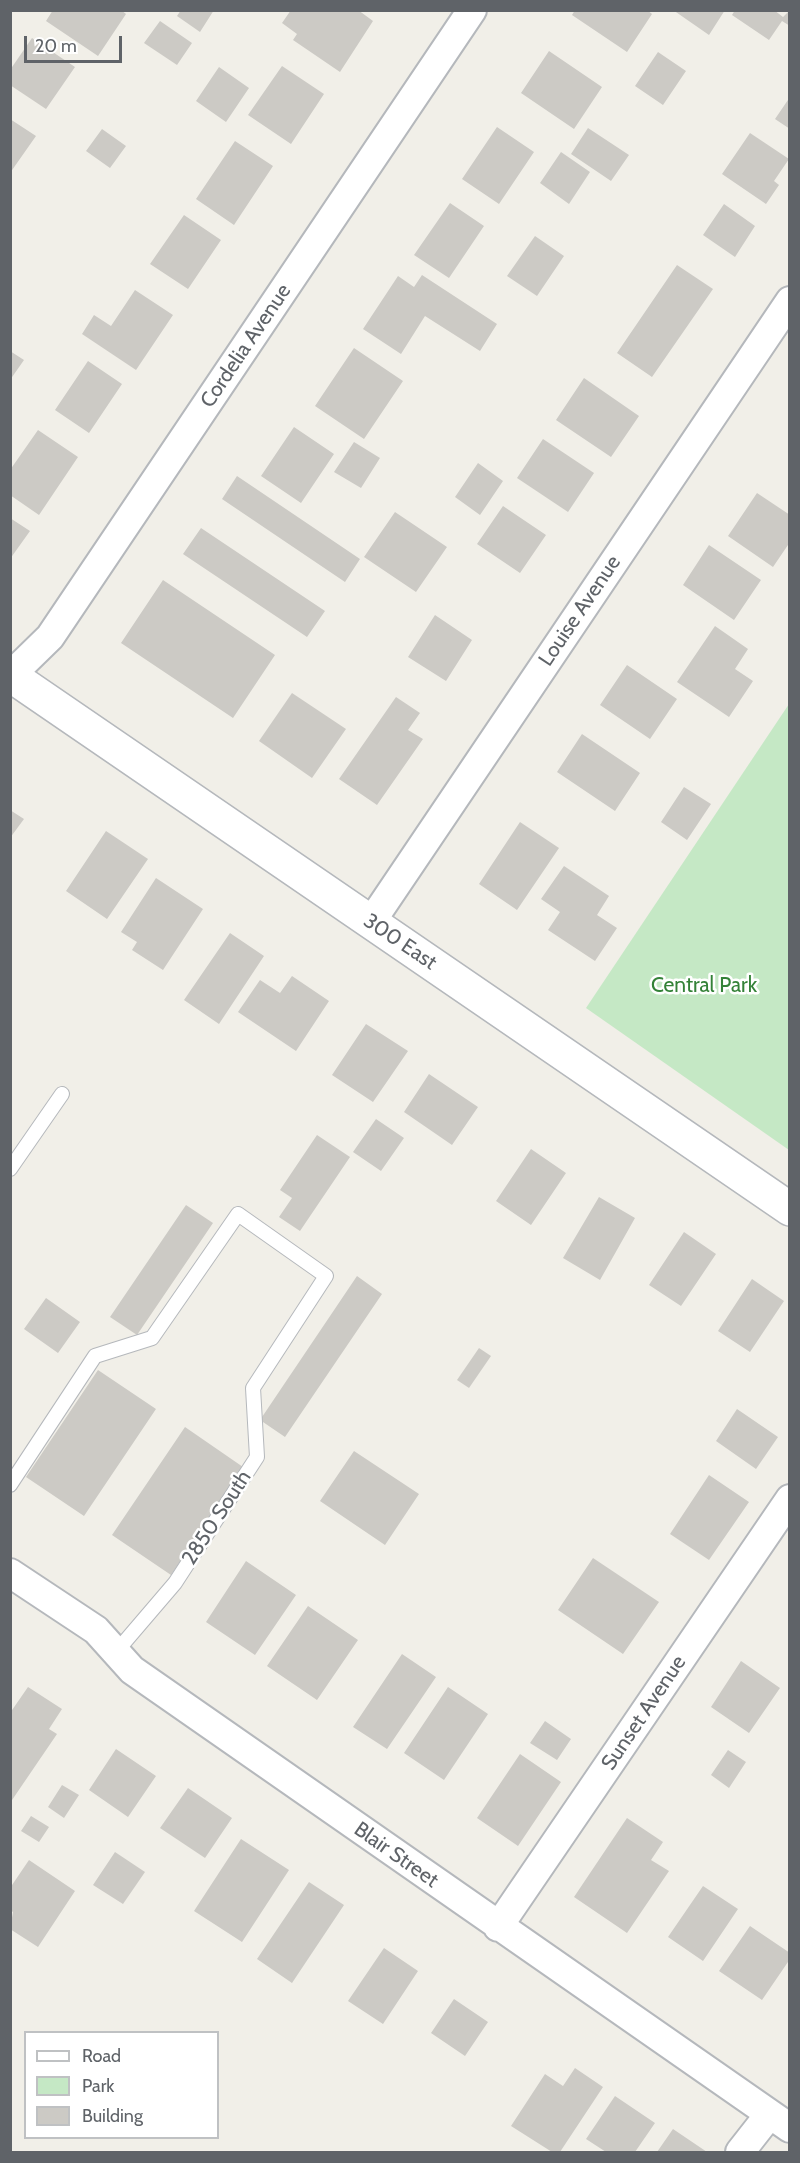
<!DOCTYPE html>
<html>
<head>
<meta charset="utf-8">
<style>
	body { margin:0 }
	#map { position:relative; width:800px; height:2163px; overflow:hidden; background:#f1efe8; font-family:Cabin,sans-serif }
	canvas { display:block }
	.frame { position:absolute; inset:0; border:12px solid #5f6368; pointer-events:none }
	.legend { position:absolute; left:24px; top:2031px; width:195px; height:108px; box-sizing:border-box; background:#fff; border:2px solid #bfc1c3; margin:0; padding:8px 10px; list-style:none; font-size:18px; color:#5f6368 }
	.legend li { display:flex; align-items:center; gap:12px; height:30px }
	.legend b { width:30px; border:2px solid #bfc1c3 }
	.scale { position:absolute; left:24px; top:36px; width:98px; height:27px; box-sizing:border-box; border:3px solid #5f6368; border-top:0; padding-left:8px; font-size:18px; line-height:21px; white-space:nowrap; color:#5f6368; -webkit-text-stroke:4px #fff; paint-order:stroke }
</style>
</head>
<body>
<div id="map">
<canvas width="800" height="2163"></canvas>
<div class="frame"></div>
<ul class="legend">
<li><b style="height:8px;background:#fff"></b>Road</li>
<li><b style="height:16px;background:#c5e8c5"></b>Park</li>
<li><b style="height:16px;background:#cccac5"></b>Building</li>
</ul>
<div class="scale">20 m</div>
</div>
<script>
const ctx = document.querySelector('canvas').getContext('2d');
ctx.lineJoin = 'round';
function fill(path, color) {
  ctx.fillStyle = color;
  ctx.fill(path, 'evenodd');
}
function toPath(rows) {
  const path = new Path2D();
  for (const r of rows) {
    path.moveTo(r[0], r[1]);
    for (let i = 2; i < r.length; i += 2) path.lineTo(r[i], r[i + 1]);
  }
  return path;
}
function strokePath(path, color, width, dash) {
  ctx.strokeStyle = color;
  ctx.lineWidth = width;
  ctx.lineCap = dash ? 'butt' : 'round';
  ctx.setLineDash(dash || []);
  ctx.stroke(path);
}
function write(font, color, halo, rows, align = 'center') {
  ctx.font = font + ' Cabin,sans-serif';
  ctx.lineWidth = 5;
  ctx.setLineDash([]);
  ctx.textBaseline = 'middle';
  ctx.strokeStyle = halo;
  ctx.fillStyle = color;
  for (const [text, x, y, turn = 0] of rows) {
    ctx.save();
    ctx.translate(x, y);
    ctx.rotate((+turn || 0) * Math.PI / 180);
    ctx.textAlign = isNaN(turn) ? turn : align;
    if (halo) ctx.strokeText(text, 0, 0);
    ctx.fillText(text, 0, 0);
    ctx.restore();
  }
}
fill(toPath([
	[789,704,790,1150,789,1150,586,1008]
]), '#c5e8c5');
fill(toPath([
	[53,10,121,10,126,14,98,56,46,21],
	[181,10,214,10,200,32,177,16],
	[291,10,358,10,373,21,340,72,293,40,297,34,282,23],
	[575,10,647,10,652,14,627,52,572,15],
	[673,10,725,10,709,35],
	[735,10,774,10,783,17,790,10,790,26,782,21,769,40,732,15],
	[160,21,192,43,177,65,144,43],
	[32,38,75,67,46,109,10,85,10,70],
	[549,51,602,87,574,129,521,93],
	[658,52,686,71,663,105,635,86],
	[282,66,324,94,291,144,248,115],
	[219,67,249,88,226,122,196,101],
	[790,97,790,129,775,119],
	[10,119,36,136,10,173],
	[497,127,534,152,499,204,462,179],
	[588,128,629,155,611,181,571,154],
	[102,129,126,146,110,168,86,151],
	[750,133,789,159,774,181,779,185,766,204,722,174],
	[235,141,273,166,234,225,196,199],
	[561,152,590,172,569,204,540,183],
	[450,203,484,226,449,278,414,255],
	[724,204,755,226,735,257,703,235],
	[184,215,221,240,188,289,150,264],
	[535,236,564,256,537,296,507,276],
	[677,265,713,289,652,377,617,353],
	[422,275,497,324,480,351,425,316,401,354,363,329,398,276,414,287],
	[135,290,173,315,136,370,82,334,94,315,111,326],
	[354,348,403,381,364,439,315,406],
	[10,351,24,360,10,380],
	[88,361,122,384,89,433,55,410],
	[584,378,639,416,611,457,556,420],
	[294,427,334,454,301,503,261,476],
	[38,430,78,457,39,515,10,495,10,470],
	[543,439,594,473,568,512,517,478],
	[354,442,380,458,361,488,334,472],
	[478,463,503,481,480,515,455,497],
	[237,476,360,559,345,582,222,499],
	[757,493,790,515,790,542,773,567,728,536],
	[503,506,546,535,520,573,477,544],
	[395,512,447,547,416,592,364,557],
	[10,518,30,531,10,559],
	[201,528,325,611,307,637,183,554],
	[709,545,761,580,734,620,683,585],
	[163,580,275,655,233,718,121,643],
	[435,615,472,640,446,681,408,657],
	[715,626,748,649,735,669,753,681,729,717,677,682],
	[627,665,677,699,650,739,600,705],
	[292,693,346,729,312,778,259,741],
	[396,697,420,713,408,730,423,739,377,805,339,779],
	[582,734,640,773,615,811,557,772],
	[684,787,711,804,687,840,661,822],
	[10,810,24,819,10,838],
	[520,822,559,848,517,910,479,884],
	[106,831,148,859,107,919,66,891],
	[564,866,609,896,597,915,617,928,595,961,548,930,560,912,541,899],
	[156,878,203,909,163,970,132,950,137,942,121,932],
	[230,933,264,956,219,1024,184,1000],
	[292,976,329,1001,296,1051,238,1012,260,980,280,993],
	[366,1024,408,1051,373,1102,332,1075],
	[429,1074,478,1107,452,1145,404,1112],
	[376,1119,404,1138,381,1171,353,1152],
	[317,1135,350,1157,300,1231,279,1217,292,1198,280,1190],
	[531,1149,566,1173,531,1225,496,1201],
	[599,1197,635,1218,600,1280,563,1258],
	[186,1205,213,1223,137,1335,110,1317],
	[684,1232,716,1254,681,1306,649,1285],
	[357,1276,382,1294,285,1437,260,1420],
	[752,1279,784,1301,750,1352,718,1331],
	[46,1298,80,1322,58,1353,24,1329],
	[479,1348,491,1356,469,1388,457,1380],
	[98,1370,156,1409,84,1516,26,1477],
	[737,1409,778,1437,756,1469,716,1441],
	[185,1427,243,1467,171,1575,112,1535],
	[354,1451,419,1494,385,1545,320,1501],
	[709,1475,749,1502,709,1560,670,1534],
	[593,1558,659,1602,623,1654,558,1610],
	[246,1561,296,1595,255,1655,206,1622],
	[308,1606,358,1640,317,1700,267,1666],
	[402,1654,436,1677,387,1749,353,1727],
	[741,1661,780,1688,749,1733,711,1707],
	[28,1687,62,1709,49,1729,57,1734,10,1803,10,1713],
	[448,1687,488,1714,444,1780,404,1753],
	[545,1721,571,1739,557,1760,530,1743],
	[116,1749,156,1776,128,1817,89,1790],
	[728,1750,746,1762,729,1788,711,1775],
	[520,1754,561,1782,518,1846,477,1818],
	[62,1785,79,1795,64,1818,48,1807],
	[188,1788,232,1818,205,1858,160,1828],
	[31,1816,49,1827,39,1842,21,1831],
	[627,1818,663,1842,651,1860,669,1871,627,1933,574,1897],
	[241,1839,289,1870,242,1942,194,1911],
	[115,1852,145,1872,123,1904,93,1885],
	[29,1860,75,1891,38,1947,10,1929,13,1912,10,1910,10,1888],
	[309,1882,344,1905,292,1983,257,1959],
	[703,1886,738,1909,703,1961,668,1937],
	[750,1926,790,1953,790,1959,762,2000,719,1971],
	[384,1948,418,1971,383,2024,348,2001],
	[454,1999,488,2022,465,2056,431,2033],
	[575,2068,603,2087,560,2152,552,2152,511,2126,545,2074,563,2086],
	[615,2096,655,2123,635,2152,606,2152,586,2139],
	[673,2129,707,2152,657,2152]
]), '#cccac5');
const service = toPath([
	[10,1169,62,1094],
	[10,1485,95,1356,152,1338,238,1214,326,1276,253,1388,257,1457,175,1583,116,1652]
]);
const minor = toPath([
	[10,676,50,637,472,10],
	[371,922,790,301],
	[10,1573,96,1630,132,1670,790,2128],
	[498,1927,790,1499],
	[740,2152,769,2115]
]);
const tertiary = toPath([
	[10,675,790,1209]
]);
strokePath(service, '#b5b8bc', 16);
strokePath(minor, '#b5b8bc', 32);
strokePath(tertiary, '#b5b8bc', 36);
strokePath(service, '#fff', 14);
strokePath(minor, '#fff', 28);
strokePath(tertiary, '#fff', 33);
write('21px', '#5f6368', '#fff', [
	["Cordelia Avenue",246,346,-56],
	["Louise Avenue",580,611,-56],
	["300 East",400,942,34],
	["2850 South",217,1518,-57],
	["Sunset Avenue",644,1713,-56],
	["Blair Street",396,1855,35]
]);
write('21px', '#348238', '#fff', [
	["Central Park",704,986]
]);
</script>
</body>
</html>
